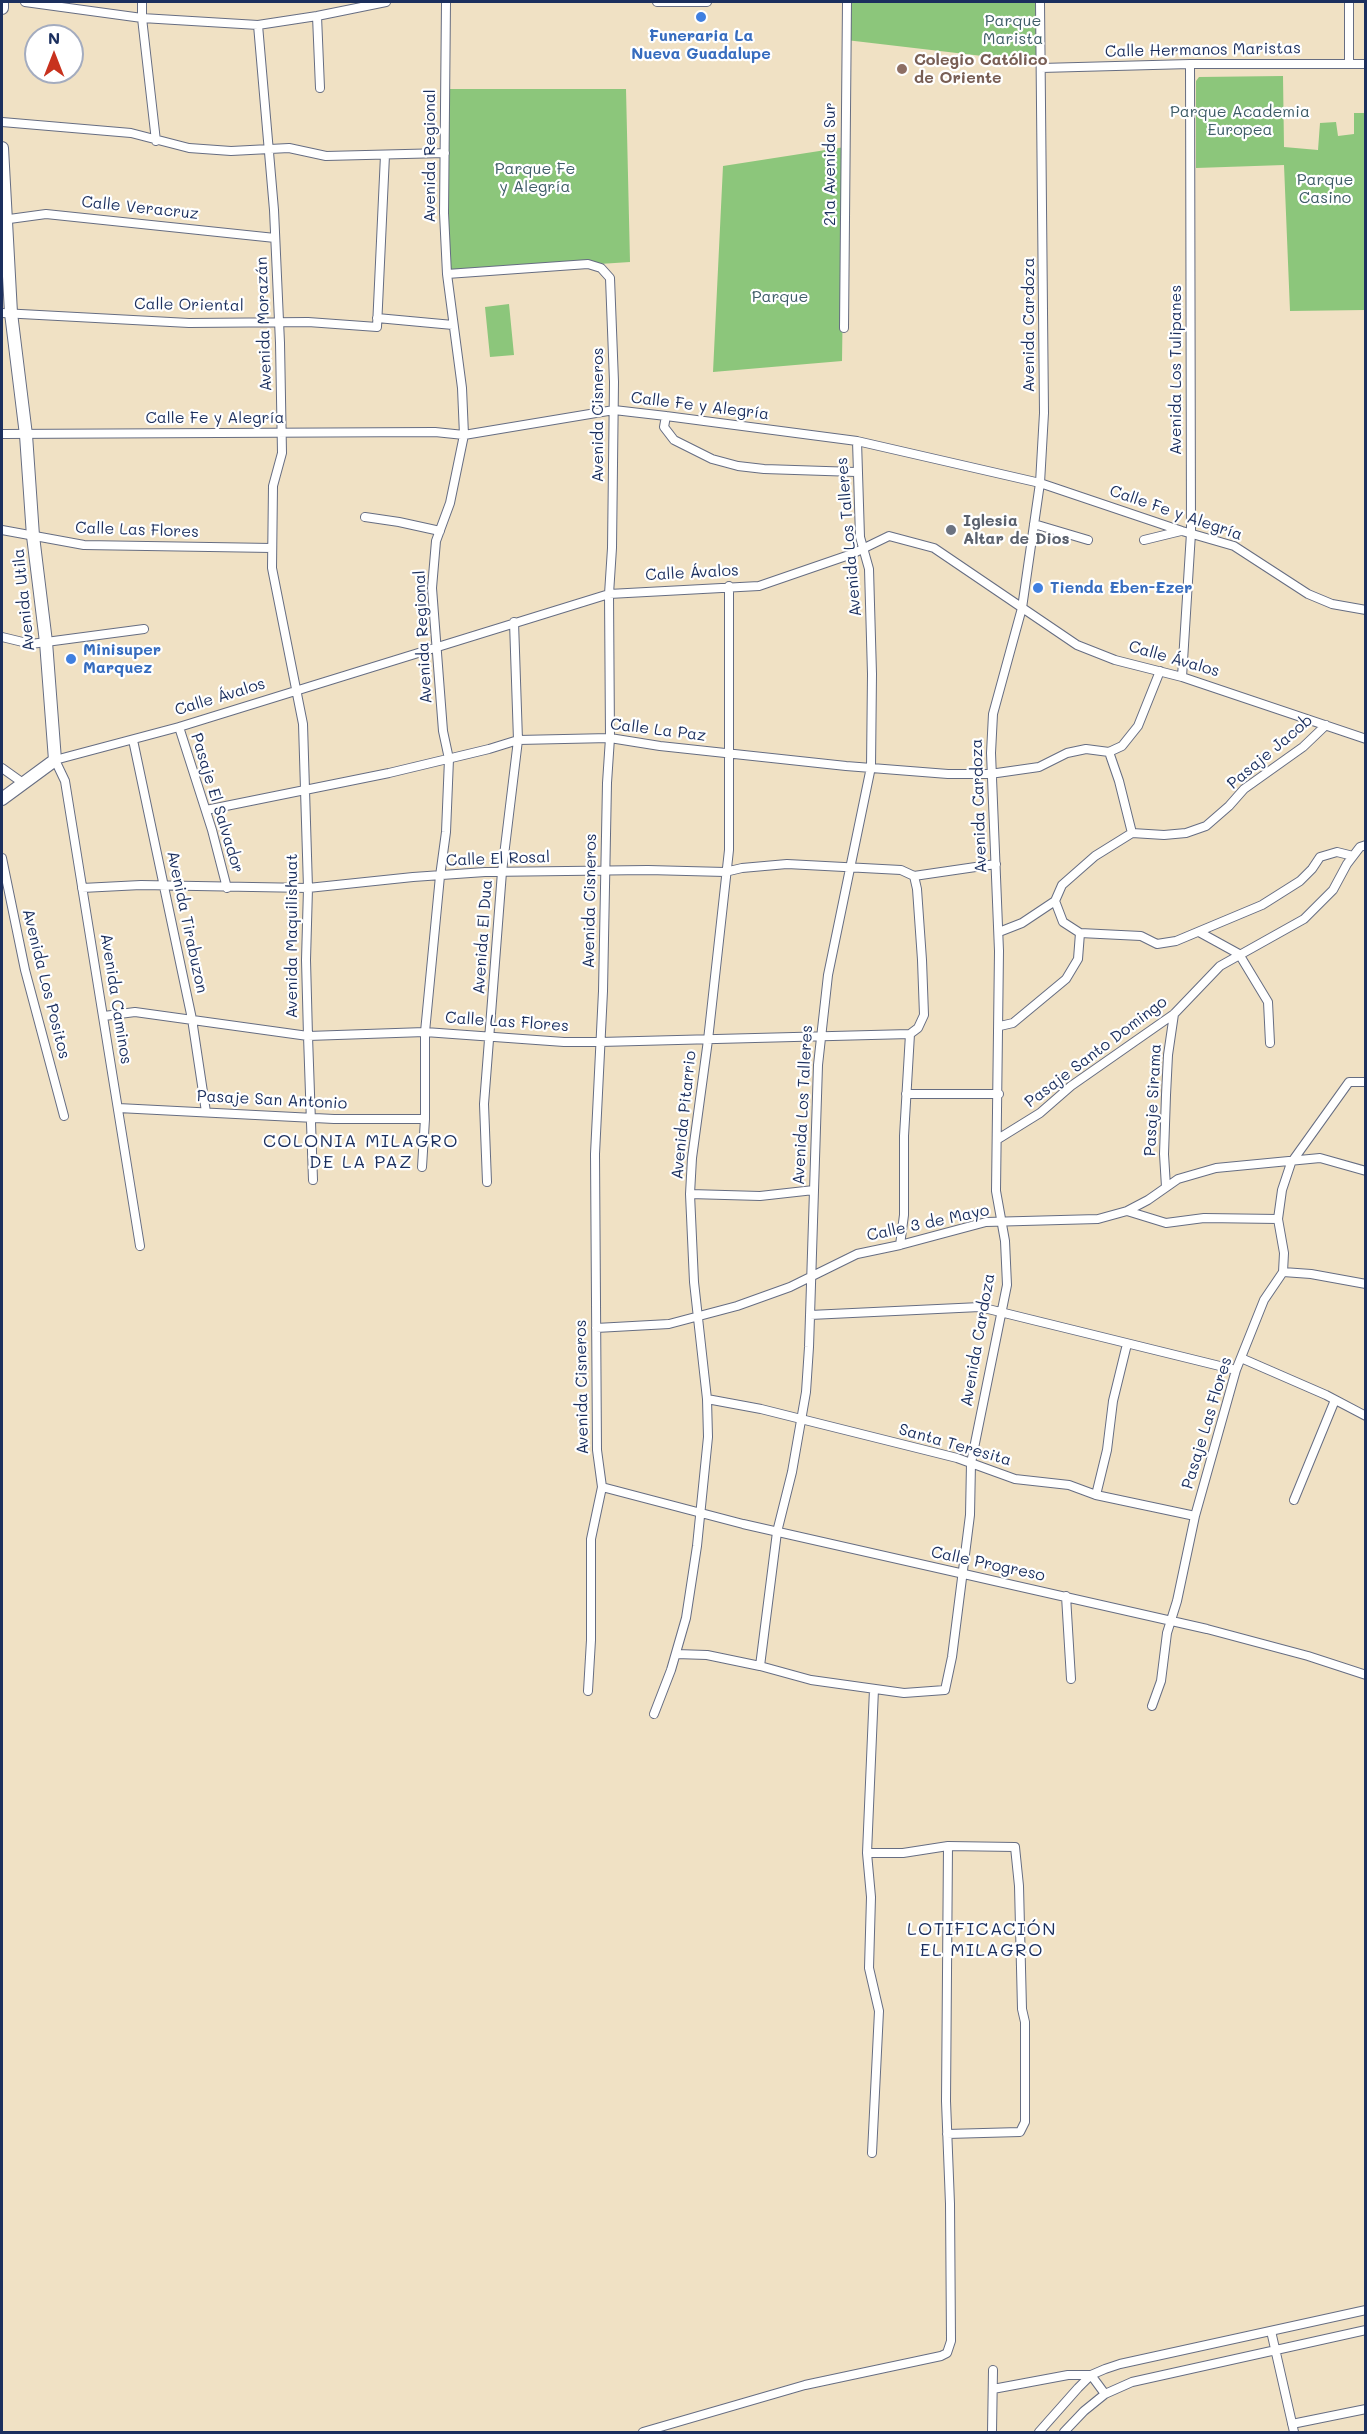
<!DOCTYPE html>
<html>
<head>
<meta charset="utf-8">
<style>
	body { margin:0 }
	#map { position:relative; width:1367px; height:2434px; overflow:hidden; background:#f0e1c4; font-family:Mali,sans-serif }
	canvas { display:block }
	.frame { position:absolute; inset:0; border:3px solid #1b2f5e; pointer-events:none }
	.north { position:absolute; left:24px; top:24px; width:60px; height:60px; box-sizing:border-box; background:#fff; border:2px solid #a4acbf; border-radius:50%; rotate:0deg; font-size:16px; font-weight:700; line-height:24px; text-align:center; color:#1b2f5e }
	.north::after { content:''; display:block; margin:auto; width:21px; height:27px; background:#c8321e; clip-path:polygon(50% 0,100% 100%,50% 72%,0 100%) }
</style>
</head>
<body>
<div id="map">
<canvas width="1367" height="2434"></canvas>
<div class="frame"></div>
<div class="north">N</div>
</div>
<script>
const ctx = document.querySelector('canvas').getContext('2d');
ctx.lineJoin = 'round';
function fill(path, color) {
  ctx.fillStyle = color;
  ctx.fill(path, 'evenodd');
}
function toPath(rows) {
  const path = new Path2D();
  for (const r of rows) {
    path.moveTo(r[0], r[1]);
    for (let i = 2; i < r.length; i += 2) path.lineTo(r[i], r[i + 1]);
  }
  return path;
}
function strokePath(path, color, width, dash) {
  ctx.strokeStyle = color;
  ctx.lineWidth = width;
  ctx.lineCap = dash ? 'butt' : 'round';
  ctx.setLineDash(dash || []);
  ctx.stroke(path);
}
function write(font, color, halo, rows, align = 'center') {
  ctx.font = font + ' Mali,sans-serif';
  ctx.lineWidth = 4.5;
  ctx.setLineDash([]);
  ctx.textBaseline = 'middle';
  ctx.strokeStyle = halo;
  ctx.fillStyle = color;
  for (const [text, x, y, turn = 0] of rows) {
    ctx.save();
    ctx.translate(x, y);
    ctx.rotate((+turn || 0) * Math.PI / 180);
    ctx.textAlign = isNaN(turn) ? turn : align;
    if (halo) ctx.strokeText(text, 0, 0);
    ctx.fillText(text, 0, 0);
    ctx.restore();
  }
}
fill(toPath([
	[847,2,1040,2,1042,63,846,40],
	[1283,76,1284,147,1318,150,1320,123,1336,122,1338,136,1354,134,1354,113,1365,113,1365,310,1290,311,1284,165,1196,168,1196,81,1199,77],
	[445,89,626,89,630,262,447,274],
	[845,147,842,361,713,372,723,166],
	[509,304,514,355,490,357,485,307]
]), '#8cc67b');
const street = toPath([
	[25,2,142,18,258,25,317,16,386,2],
	[142,2,142,18,156,141],
	[657,2,707,2],
	[1349,2,1349,64],
	[317,16,320,88],
	[258,25,274,210,280,343,282,453,273,486,272,568,303,724,308,888,306,960,308,1036,313,1180],
	[1041,68,1190,64,1366,64],
	[2,122,131,133,189,148,231,151,289,148,326,156,445,153],
	[2,220,46,214,275,238],
	[447,274,588,264,601,268,610,278,614,382,612,548,609,594,610,738,607,783,603,991,595,1154,597,1450,602,1487,591,1539,591,1640,588,1691],
	[2,313,189,323,308,322,377,327,385,155],
	[377,318,453,325],
	[844,328,847,2],
	[666,416,664,427,674,440,712,459,738,466,764,469,856,472],
	[2,434,435,432,464,435,614,410,666,416,857,441,1040,483,1182,531,1234,546,1308,594,1332,604,1366,610],
	[365,517,399,522,440,531],
	[1034,524,1088,540],
	[2,530,84,545,272,548],
	[1144,540,1181,531],
	[2,637,31,644,144,629],
	[1182,677,1191,533,1190,64],
	[179,727,212,830,227,888],
	[133,740,192,1019,206,1112],
	[1109,752,1122,746,1138,726,1160,671],
	[2,768,23,783],
	[206,810,389,773,489,749,518,740,610,738,660,746,846,766,948,774,990,774,1039,767,1067,753,1086,749,1109,752,1119,781,1132,833],
	[2,858,25,970,64,1116],
	[914,876,996,864],
	[82,888,141,885,308,888,413,877,485,872,648,870,725,872,742,868,787,864,901,870,914,876],
	[1055,901,1063,922,1080,933,1141,936,1157,944,1176,941,1262,905,1300,881,1312,869,1320,857,1337,852,1353,856],
	[1055,901,1062,885,1095,856,1132,833,1164,835,1186,833,1206,826,1229,806,1244,789,1303,747,1326,725],
	[999,932,1022,923,1055,901],
	[1199,932,1239,954,1268,1002,1270,1043],
	[104,1016,135,1012,308,1036,425,1032,564,1042,600,1042,910,1034],
	[1000,1026,1013,1023,1066,979,1078,959,1080,933],
	[906,1094,999,1094],
	[118,1108,334,1119,425,1119],
	[998,1139,1040,1113,1071,1086,1174,1014,1220,966,1304,919,1333,890,1347,864,1360,847,1366,845],
	[422,1167,425,1119,425,1032,440,876,446,832,449,759,443,731,432,588,436,541,450,503,464,435,462,388,447,274,444,213,446,2],
	[487,1182,484,1104,502,872,518,740,514,622],
	[1166,1187,1164,1154,1166,1095,1168,1055,1174,1014],
	[690,1194,760,1196,814,1190],
	[1127,1211,1148,1200,1178,1179,1216,1168,1320,1158,1366,1171],
	[900,1245,904,1215,904,1136,910,1034,918,1028,924,1015,922,960,917,889,914,876],
	[140,1246,65,781,55,760,179,727,609,594,759,586,852,554,889,536,934,548,1077,645,1115,660,1182,677,1366,739],
	[1283,1272,1311,1274,1366,1284],
	[810,1315,980,1307,1236,1370],
	[596,1328,669,1324,737,1306,790,1287,857,1254,900,1245,986,1222,1098,1219,1127,1211,1166,1223,1204,1218,1278,1219],
	[1241,1358,1326,1395,1366,1416],
	[707,1399,761,1409,957,1458,1015,1479,1069,1485,1096,1495,1195,1516],
	[602,1487,743,1524,1207,1629,1308,1656,1366,1675],
	[1096,1495,1107,1450,1113,1401,1127,1344],
	[1294,1500,1335,1400],
	[1066,1596,1071,1679],
	[676,1654,707,1655,760,1666,811,1680,904,1693,945,1690,952,1657,970,1515,971,1463,1007,1285,1005,1241,996,1191,999,951,991,753,993,714,1022,608,1040,483,1044,413,1040,2],
	[760,1666,777,1532,792,1472,806,1392,809,1347,818,1065,828,975,871,767,872,674,869,569,860,537,857,441],
	[1152,1706,1161,1681,1167,1633,1177,1601,1195,1516,1236,1370,1264,1300,1283,1272,1284,1253,1278,1219,1282,1190,1291,1163,1349,1082,1366,1082],
	[654,1714,671,1670,686,1618,697,1546,708,1437,707,1399,694,1282,690,1194,692,1158,708,1040,729,850,729,586],
	[867,1853,903,1853,948,1846,1015,1847,1019,1886,1022,2009,1025,2022,1025,2122,1020,2132,947,2134],
	[872,2153,879,2011,869,1968,871,1897,867,1853,874,1689],
	[1271,2331,1294,2432],
	[993,2389,1068,2375,1091,2375,1105,2394],
	[1292,2424,1366,2409],
	[643,2432,805,2385,941,2356,947,2353,951,2341,950,2204,946,2101,948,1846],
	[992,2432,993,2370],
	[1039,2432,1078,2388,1091,2375,1105,2369,1120,2364,1366,2310],
	[1064,2432,1084,2411,1105,2394,1132,2382,1366,2330]
]);
const secondary = toPath([
	[2,8,2,2],
	[2,148,11,313,26,435,33,536,46,642,55,760,2,799]
]);
strokePath(street, '#666d82', 10);
strokePath(secondary, '#666d82', 14);
strokePath(street, '#fff', 8);
strokePath(secondary, '#fff', 12);
for (const [x, y, r, color] of [
	[701,17,6,"#3f7fe0"],
	[902,69,6,"#8d6e63"],
	[951,530,6,"#6b7280"],
	[1038,588,6,"#3f7fe0"],
	[71,659,6,"#3f7fe0"]
]) {
  const dot = new Path2D();
  dot.arc(x, y, r, 0, 2 * Math.PI);
  ctx.fillStyle = color;
  ctx.fill(dot);
  strokePath(dot, '#fff', 2);
}
write('16px', '#3d5c67', '#fff', [
	["Parque",1013,21],
	["Marista",1013,39],
	["Parque Academia",1240,112],
	["Europea",1240,130],
	["Parque Fe",535,169],
	["y Alegría",535,187],
	["Parque",1325,180],
	["Casino",1325,198],
	["Parque",780,297]
]);
write('bold 16px', '#366cbe', '#fff', [
	["Funeraria La",701,36,"center"],
	["Nueva Guadalupe",701,54,"center"],
	["Tienda Eben-Ezer",1050,588],
	["Minisuper",83,650],
	["Marquez",83,668]
], 'left');
write('16px', '#1b2f5e', '#fff', [
	["Calle Hermanos Maristas",1203,50,-1],
	["Avenida Regional",430,156,-90],
	["21a Avenida Sur",830,164,-90],
	["Calle Veracruz",140,208,6],
	["Calle Oriental",189,305,1],
	["Avenida Morazán",264,324,-92],
	["Avenida Cardoza",1029,325,-90],
	["Avenida Los Tulipanes",1176,370,-90],
	["Calle Fe y Alegría",700,406,7],
	["Avenida Cisneros",598,415,-90],
	["Calle Fe y Alegría",215,418],
	["Calle Fe y Alegría",1176,513,19],
	["Calle Las Flores",137,530,2],
	["Avenida Los Talleres",849,537,-95],
	["Calle Ávalos",692,573,-3],
	["Avenida Utila",24,600,-96],
	["Avenida Regional",423,637,-93],
	["Calle Ávalos",1174,659,16],
	["Calle Ávalos",220,697,-17],
	["Calle La Paz",658,730,7],
	["Pasaje Jacob",1270,752,-40],
	["Pasaje El Salvador",217,803,73],
	["Avenida Cardoza",979,806,-92],
	["Calle El Rosal",498,859,-2],
	["Avenida Cisneros",590,901,-89],
	["Avenida Tirabuzon",187,922,78],
	["Avenida Maquilishuat",292,936,-90],
	["Avenida El Dua",483,937,-86],
	["Avenida Los Positos",46,984,76],
	["Avenida Caminos",116,999,81],
	["Calle Las Flores",507,1022,4],
	["Pasaje Santo Domingo",1096,1052,-37],
	["Pasaje San Antonio",272,1100,3],
	["Pasaje Sirama",1153,1100,-87],
	["Avenida Los Talleres",803,1105,-87],
	["Avenida Pitarrio",684,1115,-84],
	["Calle 3 de Mayo",928,1223,-12],
	["Avenida Cardoza",978,1340,-80],
	["Avenida Cisneros",582,1387,-91],
	["Pasaje Las Flores",1207,1423,-73],
	["Santa Teresita",955,1445,16],
	["Calle Progreso",988,1564,12]
]);
write('bold 16px', '#785e54', '#fff', [
	["Colegio Católico",914,60],
	["de Oriente",914,78]
], 'left');
write('bold 16px', '#5b616d', '#fff', [
	["Iglesia",963,521],
	["Altar de Dios",963,539]
], 'left');
ctx.letterSpacing = '1.5px';
write('18px', '#1b2f5e', '#fff', [
	["COLONIA MILAGRO",361,1141],
	["DE LA PAZ",361,1162],
	["LOTIFICACIÓN",982,1929],
	["EL MILAGRO",982,1950]
]);
ctx.letterSpacing = '0px';
</script>
</body>
</html>
